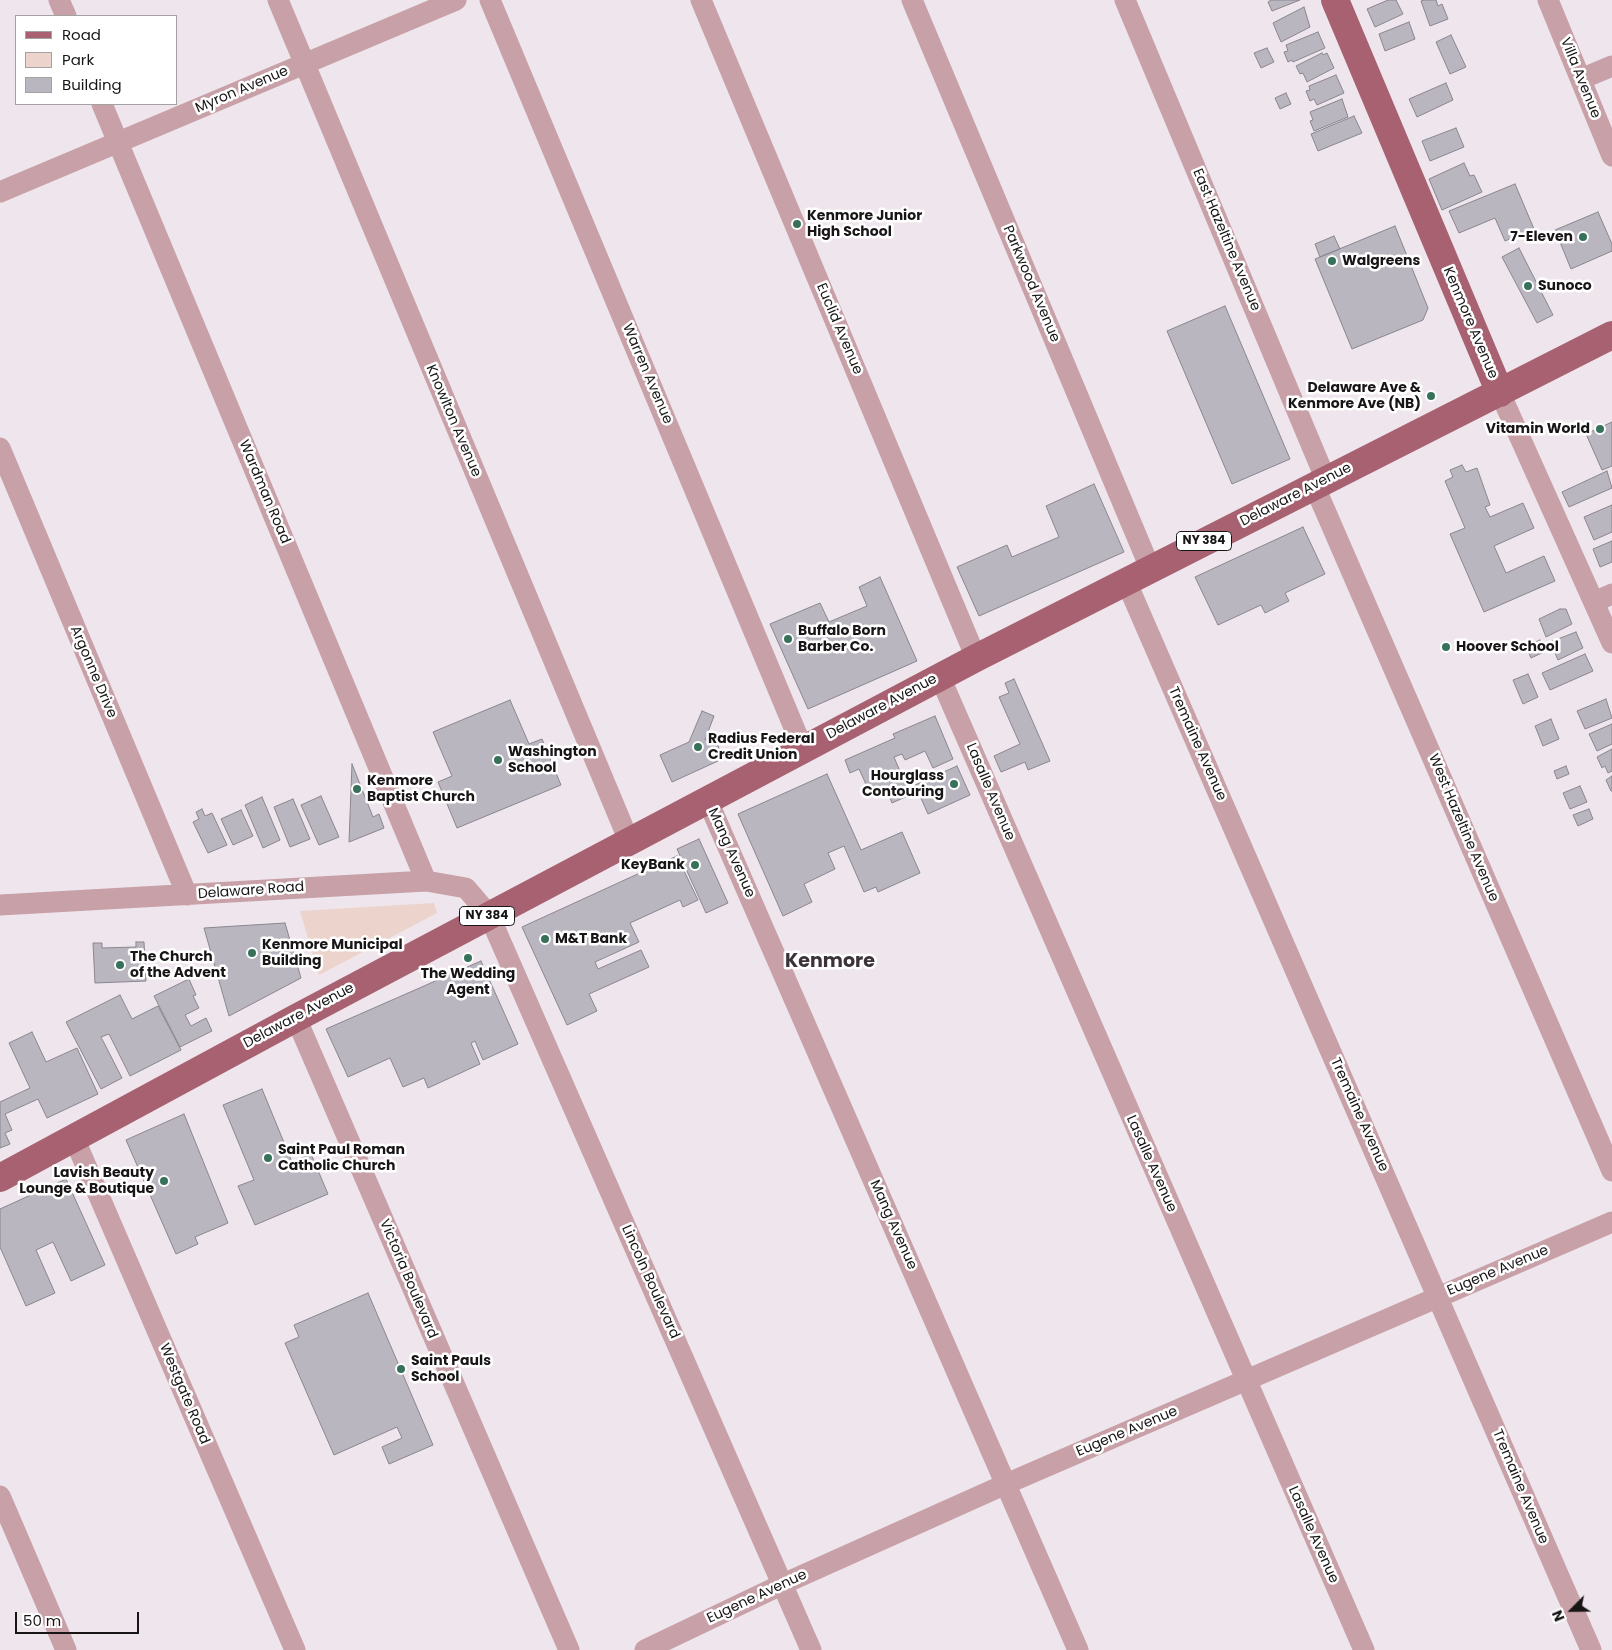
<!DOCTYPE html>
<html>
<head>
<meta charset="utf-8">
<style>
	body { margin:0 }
	#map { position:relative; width:1612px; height:1650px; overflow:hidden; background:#efe5ed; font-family:Poppins,sans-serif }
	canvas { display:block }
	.legend { position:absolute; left:15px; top:15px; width:162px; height:90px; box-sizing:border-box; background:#fff; border:1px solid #a3a1a2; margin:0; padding:6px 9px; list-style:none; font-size:15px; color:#181517 }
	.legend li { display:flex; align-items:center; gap:10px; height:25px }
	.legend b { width:25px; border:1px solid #a3a1a2 }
	.north { position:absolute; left:1547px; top:1585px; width:50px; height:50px; -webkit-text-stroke:4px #fff; paint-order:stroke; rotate:247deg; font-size:14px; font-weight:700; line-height:20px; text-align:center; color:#181517 }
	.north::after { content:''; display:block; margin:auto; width:18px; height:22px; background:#181517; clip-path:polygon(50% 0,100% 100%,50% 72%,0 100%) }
	.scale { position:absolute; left:15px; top:1612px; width:124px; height:22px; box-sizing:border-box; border:2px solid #181517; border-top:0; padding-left:6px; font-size:15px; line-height:18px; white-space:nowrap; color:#181517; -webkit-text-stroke:4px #fff; paint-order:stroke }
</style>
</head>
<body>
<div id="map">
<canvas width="1612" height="1650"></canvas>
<ul class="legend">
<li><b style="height:6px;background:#a76170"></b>Road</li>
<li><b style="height:14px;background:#ecd3cb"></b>Park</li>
<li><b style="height:14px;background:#b9b6c0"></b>Building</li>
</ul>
<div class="north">N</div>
<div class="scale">50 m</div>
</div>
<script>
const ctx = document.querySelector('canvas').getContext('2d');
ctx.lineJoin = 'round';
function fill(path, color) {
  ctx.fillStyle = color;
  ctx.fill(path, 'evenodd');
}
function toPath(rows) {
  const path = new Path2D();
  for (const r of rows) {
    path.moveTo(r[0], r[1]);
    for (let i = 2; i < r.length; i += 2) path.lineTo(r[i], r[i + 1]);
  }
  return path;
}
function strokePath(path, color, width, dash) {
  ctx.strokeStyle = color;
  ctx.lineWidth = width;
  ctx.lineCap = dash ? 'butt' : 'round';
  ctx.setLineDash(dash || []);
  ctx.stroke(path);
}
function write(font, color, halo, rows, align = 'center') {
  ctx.font = font + ' Poppins,sans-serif';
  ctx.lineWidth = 5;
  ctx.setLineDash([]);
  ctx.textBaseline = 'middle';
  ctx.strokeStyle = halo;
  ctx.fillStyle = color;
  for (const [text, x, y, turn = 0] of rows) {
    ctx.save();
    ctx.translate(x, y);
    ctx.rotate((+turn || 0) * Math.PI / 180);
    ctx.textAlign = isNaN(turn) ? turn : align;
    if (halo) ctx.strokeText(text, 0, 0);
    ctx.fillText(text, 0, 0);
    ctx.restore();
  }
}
fill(toPath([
	[434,903,437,913,319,975,300,911]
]), '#ecd3cb');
const building = toPath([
	[1271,0,1300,0,1272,11,1268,2,1271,0],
	[1388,0,1396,0,1403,14,1375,27,1367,9,1388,0],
	[1424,0,1436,0,1438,6,1442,4,1448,19,1430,26,1421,1,1424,0],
	[1304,7,1310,27,1281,42,1273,23,1304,7],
	[1409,22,1415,39,1385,51,1379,34,1409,22],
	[1318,32,1325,48,1293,62,1292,60,1288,62,1284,52,1288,51,1286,45,1318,32],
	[1451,35,1466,67,1450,74,1436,42,1451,35],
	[1267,48,1274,62,1261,68,1254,53,1267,48],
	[1322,53,1323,55,1327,53,1334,68,1307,82,1303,73,1300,74,1296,66,1322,53],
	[1336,75,1344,93,1317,105,1314,99,1310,101,1306,91,1310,90,1309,86,1336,75],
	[1446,83,1453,100,1417,117,1409,99,1446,83],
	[1286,93,1291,104,1280,109,1275,98,1286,93],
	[1342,99,1348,117,1314,131,1310,121,1313,120,1310,112,1342,99],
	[1354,116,1362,133,1318,151,1311,134,1354,116],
	[1456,128,1464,147,1430,161,1422,141,1456,128],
	[1464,163,1470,176,1474,175,1482,192,1442,210,1429,179,1464,163],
	[1515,184,1534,229,1505,241,1495,218,1459,233,1449,211,1515,184],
	[1598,212,1612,244,1612,251,1571,269,1555,230,1598,212],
	[1395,226,1428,308,1423,320,1352,349,1315,259,1395,226],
	[1334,236,1340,249,1320,257,1315,244,1334,236],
	[1519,248,1553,315,1537,323,1502,257,1519,248],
	[1225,306,1290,459,1232,484,1167,331,1225,306],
	[1612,422,1612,466,1602,470,1586,434,1612,422],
	[1462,465,1466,472,1477,468,1490,505,1485,507,1490,517,1523,503,1534,528,1494,546,1506,573,1544,556,1555,581,1484,612,1450,534,1465,528,1445,481,1453,477,1450,470,1462,465],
	[1607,471,1612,488,1569,507,1562,492,1607,471],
	[1094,484,1124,552,979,616,957,567,1007,545,1012,557,1059,537,1046,506,1094,484],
	[1612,505,1612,532,1594,540,1584,517,1612,505],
	[1303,527,1325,574,1285,593,1289,601,1265,613,1261,605,1218,625,1195,577,1303,527],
	[1612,541,1612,562,1600,567,1593,549,1612,541],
	[880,577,917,661,808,709,770,624,820,603,829,622,867,606,859,587,880,577],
	[1560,609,1566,609,1572,624,1546,637,1539,619,1560,609],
	[1576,632,1583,648,1558,660,1550,642,1576,632],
	[1540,640,1546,651,1531,658,1526,646,1540,640],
	[1585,654,1593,671,1550,690,1542,673,1585,654],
	[1528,674,1538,697,1523,704,1513,680,1528,674],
	[1014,679,1050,761,1028,770,1025,762,1001,772,994,756,1020,744,999,697,1009,693,1005,683,1014,679],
	[1606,699,1612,718,1585,729,1577,711,1606,699],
	[510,700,529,744,542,739,561,785,457,828,438,782,452,776,433,732,510,700],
	[702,711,714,716,705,740,714,736,721,753,715,755,718,761,672,782,660,755,689,742,702,711],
	[935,716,953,759,933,768,925,751,905,760,902,754,894,757,910,795,892,803,885,786,870,793,859,769,850,773,845,760,895,738,893,734,935,716],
	[1551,719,1559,739,1543,746,1535,726,1551,719],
	[1612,724,1612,744,1597,751,1589,734,1612,724],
	[1612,749,1612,771,1608,773,1605,766,1602,768,1597,757,1612,749],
	[352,764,373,817,379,814,384,828,349,842,352,764],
	[957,766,970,795,928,814,915,785,957,766],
	[1566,766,1569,774,1557,779,1554,771,1566,766],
	[827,774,861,850,902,832,920,873,878,892,876,887,864,892,844,846,828,853,835,869,804,884,812,902,783,916,738,814,827,774],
	[1612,776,1612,791,1611,791,1606,780,1612,776],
	[1580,786,1587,802,1570,809,1563,793,1580,786],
	[321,796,339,837,319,845,301,805,321,796],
	[262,797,280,840,263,848,245,805,262,797],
	[293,799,310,839,290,847,274,807,293,799],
	[202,809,205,816,212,813,227,845,208,853,193,822,199,819,196,812,202,809],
	[1589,809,1593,819,1578,826,1573,815,1589,809],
	[241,810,253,836,233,845,221,819,241,810],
	[699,839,728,903,706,913,677,849,699,839],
	[677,856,698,900,683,907,680,900,630,923,639,942,595,962,598,969,641,950,649,967,589,994,597,1011,567,1025,522,927,677,856],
	[285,923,301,978,229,1016,204,928,285,923],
	[136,942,144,942,146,981,95,983,93,943,102,943,102,948,136,947,136,942],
	[481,961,518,1044,483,1060,475,1041,471,1043,480,1064,428,1088,424,1078,403,1087,390,1058,348,1077,326,1029,481,961],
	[189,979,196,995,193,996,199,1008,185,1015,191,1026,206,1018,212,1031,180,1047,154,996,189,979],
	[120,995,132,1019,158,1006,181,1050,130,1076,109,1034,101,1037,122,1078,101,1089,66,1022,120,995],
	[32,1032,46,1062,77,1048,98,1094,47,1118,38,1099,5,1114,12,1130,5,1133,10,1144,0,1148,0,1102,30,1088,9,1043,32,1032],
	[262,1089,292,1162,311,1154,328,1194,255,1225,238,1186,254,1180,223,1105,262,1089],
	[184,1114,228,1223,195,1237,198,1244,176,1254,126,1140,184,1114],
	[66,1179,105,1265,71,1281,53,1242,36,1250,55,1293,26,1306,0,1247,0,1209,66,1179],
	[368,1293,433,1445,389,1464,382,1447,402,1438,397,1427,334,1455,285,1343,299,1337,294,1325,368,1293]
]);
fill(building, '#b9b6c0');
strokePath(building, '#89868f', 1);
strokePath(toPath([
	[59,0,66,16],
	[278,0,629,841],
	[490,0,803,749],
	[701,0,976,658],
	[912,0,1150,568],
	[1125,0,1326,480],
	[1548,0,1612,156],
	[1581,79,1612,66],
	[102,104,426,881],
	[0,192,456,0],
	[1500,393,1612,643],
	[0,448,187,895],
	[1314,485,1612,1171],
	[1126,581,1591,1650],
	[1594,602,1612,594],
	[940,677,1364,1650],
	[707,799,1078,1650],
	[0,905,426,881,466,888,489,915,811,1650],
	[296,1018,569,1650],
	[74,1138,295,1650],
	[0,1496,66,1650],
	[645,1650,783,1584,1006,1484,1612,1222]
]), '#c8a0a7', 21);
strokePath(toPath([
	[1335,0,1500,393],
	[0,1178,296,1018,976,658,1612,335]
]), '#a76170', 28);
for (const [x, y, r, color] of [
	[797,224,5,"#37715a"],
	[1583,237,5,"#37715a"],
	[1332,261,5,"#37715a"],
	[1528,286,5,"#37715a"],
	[1431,396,5,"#37715a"],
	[1600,429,5,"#37715a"],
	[788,639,5,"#37715a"],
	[1446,647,5,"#37715a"],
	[698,747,5,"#37715a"],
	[498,760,5,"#37715a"],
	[954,784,5,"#37715a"],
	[357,789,5,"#37715a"],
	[695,865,5,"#37715a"],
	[545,939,5,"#37715a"],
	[252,953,5,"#37715a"],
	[468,958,5,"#37715a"],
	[120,965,5,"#37715a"],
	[268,1158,5,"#37715a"],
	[164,1181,5,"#37715a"],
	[401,1369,5,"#37715a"]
]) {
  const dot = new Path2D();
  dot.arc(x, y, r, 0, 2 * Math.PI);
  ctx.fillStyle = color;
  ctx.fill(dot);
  strokePath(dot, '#fff', 2);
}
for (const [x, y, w] of [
	[1204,541,55],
	[487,916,55]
]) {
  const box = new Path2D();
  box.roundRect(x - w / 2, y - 9.5, w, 19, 4);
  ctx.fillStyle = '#fff';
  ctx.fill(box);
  strokePath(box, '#181517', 1);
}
write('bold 12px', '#181517', null, [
	["NY 384",1204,541],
	["NY 384",487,916]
]);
write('14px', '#181517', '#fff', [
	["Villa Avenue",1580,78,68],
	["Myron Avenue",242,90,-23],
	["East Hazeltine Avenue",1226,240,67],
	["Parkwood Avenue",1031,284,67],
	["Kenmore Avenue",1470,323,67],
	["Euclid Avenue",839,329,67],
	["Warren Avenue",647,374,67],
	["Knowlton Avenue",453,421,67],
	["Wardman Road",264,492,67],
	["Delaware Avenue",1296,495,-27],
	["Argonne Drive",93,672,67],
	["Delaware Avenue",882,707,-28],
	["Tremaine Avenue",1197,744,66],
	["Lasalle Avenue",990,792,67],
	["West Hazeltine Avenue",1463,828,67],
	["Mang Avenue",731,853,66],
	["Delaware Road",251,891,-4],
	["Delaware Avenue",299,1016,-28],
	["Tremaine Avenue",1359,1115,66],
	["Lasalle Avenue",1151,1164,66],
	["Mang Avenue",893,1225,66],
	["Eugene Avenue",1498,1271,-23],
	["Victoria Boulevard",408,1279,67],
	["Lincoln Boulevard",650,1282,66],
	["Westgate Road",184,1394,67],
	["Eugene Avenue",1127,1432,-23],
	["Tremaine Avenue",1520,1487,67],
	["Lasalle Avenue",1313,1535,66],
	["Eugene Avenue",757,1597,-25]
]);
write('bold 14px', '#181517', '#fff', [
	["Kenmore Junior",807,216],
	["High School",807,232],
	["7-Eleven",1573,237,"right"],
	["Walgreens",1342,261],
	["Sunoco",1538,286],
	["Delaware Ave &",1421,388,"right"],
	["Kenmore Ave (NB)",1421,404,"right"],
	["Vitamin World",1590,429,"right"],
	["Buffalo Born",798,631],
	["Barber Co.",798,647],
	["Hoover School",1456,647],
	["Radius Federal",708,739],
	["Credit Union",708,755],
	["Washington",508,752],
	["School",508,768],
	["Hourglass",944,776,"right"],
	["Contouring",944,792,"right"],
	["Kenmore",367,781],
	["Baptist Church",367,797],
	["KeyBank",685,865,"right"],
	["M&T Bank",555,939],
	["Kenmore Municipal",262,945],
	["Building",262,961],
	["The Church",130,957],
	["of the Advent",130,973],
	["The Wedding",468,974,"center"],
	["Agent",468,990,"center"],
	["Saint Paul Roman",278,1150],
	["Catholic Church",278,1166],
	["Lavish Beauty",154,1173,"right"],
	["Lounge & Boutique",154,1189,"right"],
	["Saint Pauls",411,1361],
	["School",411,1377]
], 'left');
write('bold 19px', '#3b3339', '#fff', [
	["Kenmore",830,962]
]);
</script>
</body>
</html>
